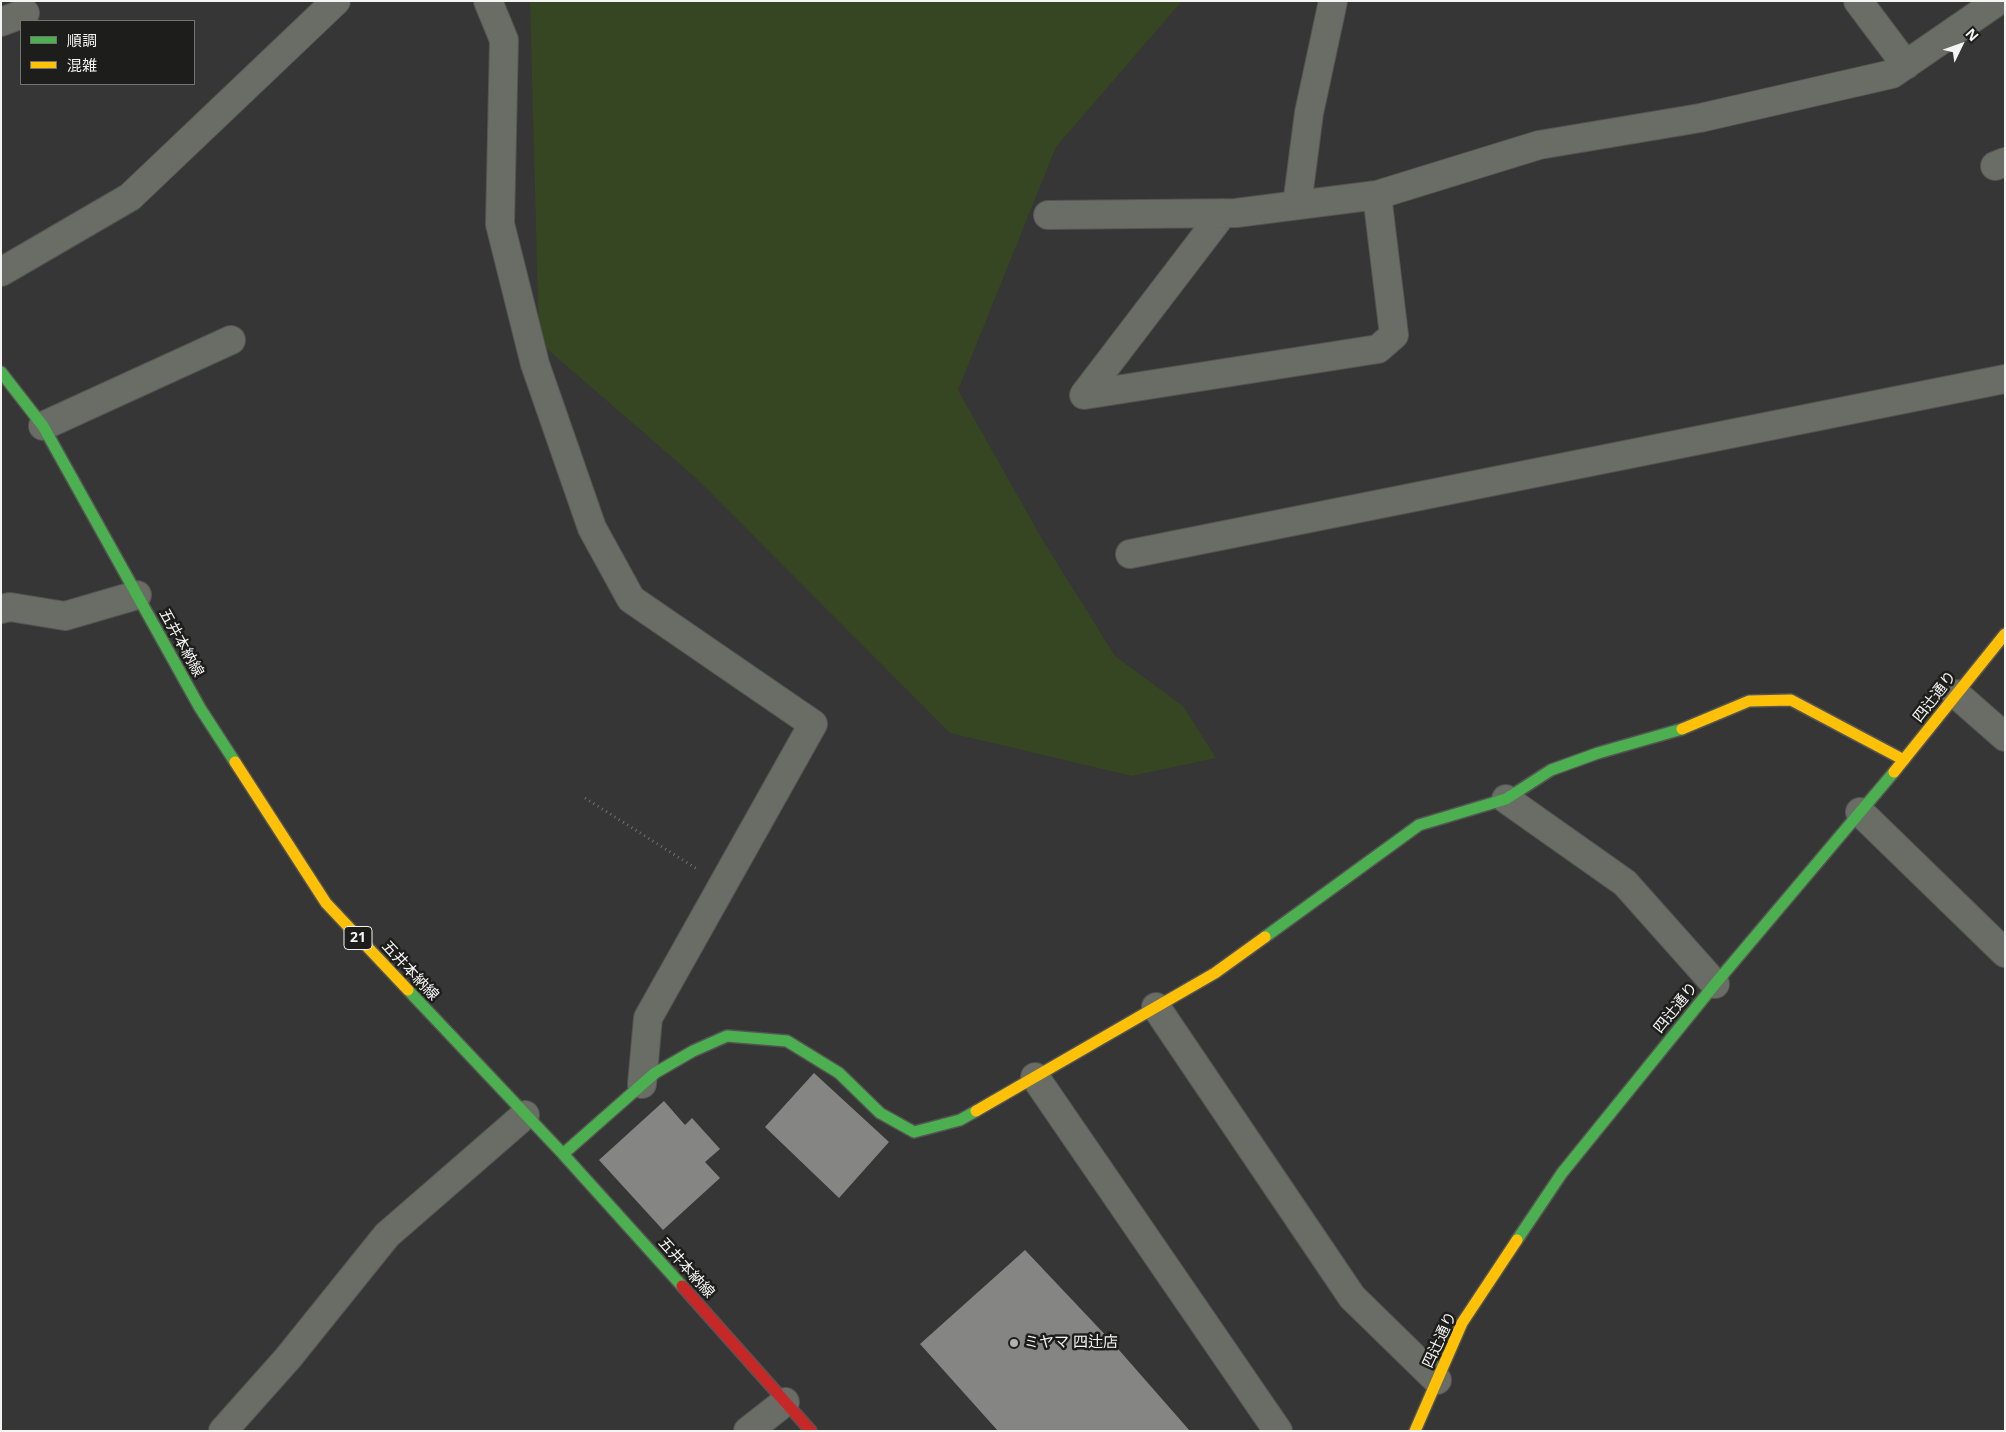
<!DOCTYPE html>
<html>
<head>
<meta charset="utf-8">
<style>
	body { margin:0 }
	#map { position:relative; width:2006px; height:1432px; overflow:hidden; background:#353635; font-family:"Open Sans","Noto Sans JP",sans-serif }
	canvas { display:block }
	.frame { position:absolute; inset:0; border:2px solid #f4f5f3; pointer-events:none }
	.legend { position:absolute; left:20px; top:20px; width:175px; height:65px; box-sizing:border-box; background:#1d1e1c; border:1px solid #737472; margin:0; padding:6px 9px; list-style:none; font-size:15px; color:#f4f5f3 }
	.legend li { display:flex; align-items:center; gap:10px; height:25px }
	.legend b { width:25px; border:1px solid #737472 }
	.north { position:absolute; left:1936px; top:20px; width:50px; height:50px; -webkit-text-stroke:4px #1d1e1c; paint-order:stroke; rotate:48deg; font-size:14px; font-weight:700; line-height:20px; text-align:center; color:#f4f5f3 }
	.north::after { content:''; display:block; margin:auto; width:18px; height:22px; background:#f4f5f3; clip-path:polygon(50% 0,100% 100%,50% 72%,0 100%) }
</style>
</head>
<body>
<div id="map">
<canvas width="2006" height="1432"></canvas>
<div class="frame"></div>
<ul class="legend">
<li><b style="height:6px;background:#4caf50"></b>順調</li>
<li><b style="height:6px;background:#ffc107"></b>混雑</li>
</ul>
<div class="north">N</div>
</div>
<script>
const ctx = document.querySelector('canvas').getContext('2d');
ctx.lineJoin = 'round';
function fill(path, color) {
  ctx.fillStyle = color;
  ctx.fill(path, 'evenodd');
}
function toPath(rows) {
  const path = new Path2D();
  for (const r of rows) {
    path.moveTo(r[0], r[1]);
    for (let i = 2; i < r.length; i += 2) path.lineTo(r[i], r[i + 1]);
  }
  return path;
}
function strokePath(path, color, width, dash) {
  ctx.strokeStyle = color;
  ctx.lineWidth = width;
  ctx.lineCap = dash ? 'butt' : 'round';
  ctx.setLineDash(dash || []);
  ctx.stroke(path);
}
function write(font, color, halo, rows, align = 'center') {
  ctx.font = font + ' "Open Sans","Noto Sans JP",sans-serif';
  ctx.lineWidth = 5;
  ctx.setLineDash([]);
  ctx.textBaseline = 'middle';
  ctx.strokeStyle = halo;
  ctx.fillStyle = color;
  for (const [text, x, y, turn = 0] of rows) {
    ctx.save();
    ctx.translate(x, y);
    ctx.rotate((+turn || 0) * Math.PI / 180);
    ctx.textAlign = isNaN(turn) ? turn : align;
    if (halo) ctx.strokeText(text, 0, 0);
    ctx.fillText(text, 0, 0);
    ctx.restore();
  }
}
fill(toPath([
	[530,1,1182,1,1056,147,958,390,1042,539,1115,656,1183,706,1216,758,1132,776,950,733,696,478,539,342]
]), '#364522');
fill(toPath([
	[814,1073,889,1142,839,1198,765,1127],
	[664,1101,685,1125,692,1118,720,1149,705,1162,720,1178,663,1230,599,1160],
	[1025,1250,1112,1342,1190,1431,998,1431,920,1344]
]), '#858684');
const street = toPath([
	[488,1,504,40,500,224,535,364,592,528,631,599,813,724,648,1018,642,1084],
	[1858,1,1906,65],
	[1,22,25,13],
	[1995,166,2005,162],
	[1297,205,1309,113,1333,1],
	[1223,213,1084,395,1378,349,1394,335,1377,195],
	[1048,215,1236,213,1377,195,1539,145,1700,118,1892,74,1998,1],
	[1,272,130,197,336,1],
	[43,426,231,340],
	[1130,554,2005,379],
	[1,609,10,607,65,616,137,595],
	[1956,694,2005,737],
	[1506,799,1625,883,1715,984],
	[1860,812,2005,953],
	[1156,1007,1352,1297,1437,1380],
	[1035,1077,1278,1431],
	[223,1431,288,1358,387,1235,525,1115],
	[748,1431,785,1402]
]);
const fast = toPath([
	[1,372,43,426,200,708,235,762],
	[1265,937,1419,825,1506,799,1551,770,1598,753,1682,729],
	[408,990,563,1154,682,1286],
	[563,1154,655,1073,693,1051,727,1036,787,1041,839,1073,880,1113,914,1132,960,1120,976,1111],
	[1517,1240,1562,1173,1715,984,1894,772]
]);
const slow = toPath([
	[1682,729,1749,701,1791,700,1904,760],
	[235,762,326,903,408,990],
	[1894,772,2005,634],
	[976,1111,1215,973,1265,937],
	[1415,1431,1462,1323,1517,1240]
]);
const jam = toPath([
	[682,1286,811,1431]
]);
strokePath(street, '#545553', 30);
strokePath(fast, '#545553', 14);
strokePath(slow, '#545553', 14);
strokePath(jam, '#545553', 14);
strokePath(toPath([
	[585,798,697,869]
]), '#70726c', 3, [1, 4]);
strokePath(street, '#696d65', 28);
strokePath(fast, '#4caf50', 11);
strokePath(slow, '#ffc107', 11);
strokePath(jam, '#c62828', 11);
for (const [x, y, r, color] of [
	[1014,1343,5,"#b1b2b0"]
]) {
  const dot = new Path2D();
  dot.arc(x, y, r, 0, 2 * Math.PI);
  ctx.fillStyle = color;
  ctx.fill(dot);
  strokePath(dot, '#1d1e1c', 2);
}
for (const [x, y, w] of [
	[358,938,28]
]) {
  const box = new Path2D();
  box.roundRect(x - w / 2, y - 11.5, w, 23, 4);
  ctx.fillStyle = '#1d1e1c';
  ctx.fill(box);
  strokePath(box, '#f4f5f3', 1);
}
write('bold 14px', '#f4f5f3', null, [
	["21",358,938]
]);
write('15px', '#f4f5f3', '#1d1e1c', [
	["五井本納線",181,643,61],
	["四辻通り",1935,697,-52],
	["五井本納線",410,971,47],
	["四辻通り",1676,1008,-51],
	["五井本納線",686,1268,48],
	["四辻通り",1440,1340,-65]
]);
write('15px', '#f4f5f3', '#1d1e1c', [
	["ミヤマ 四辻店",1024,1343]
], 'left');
</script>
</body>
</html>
